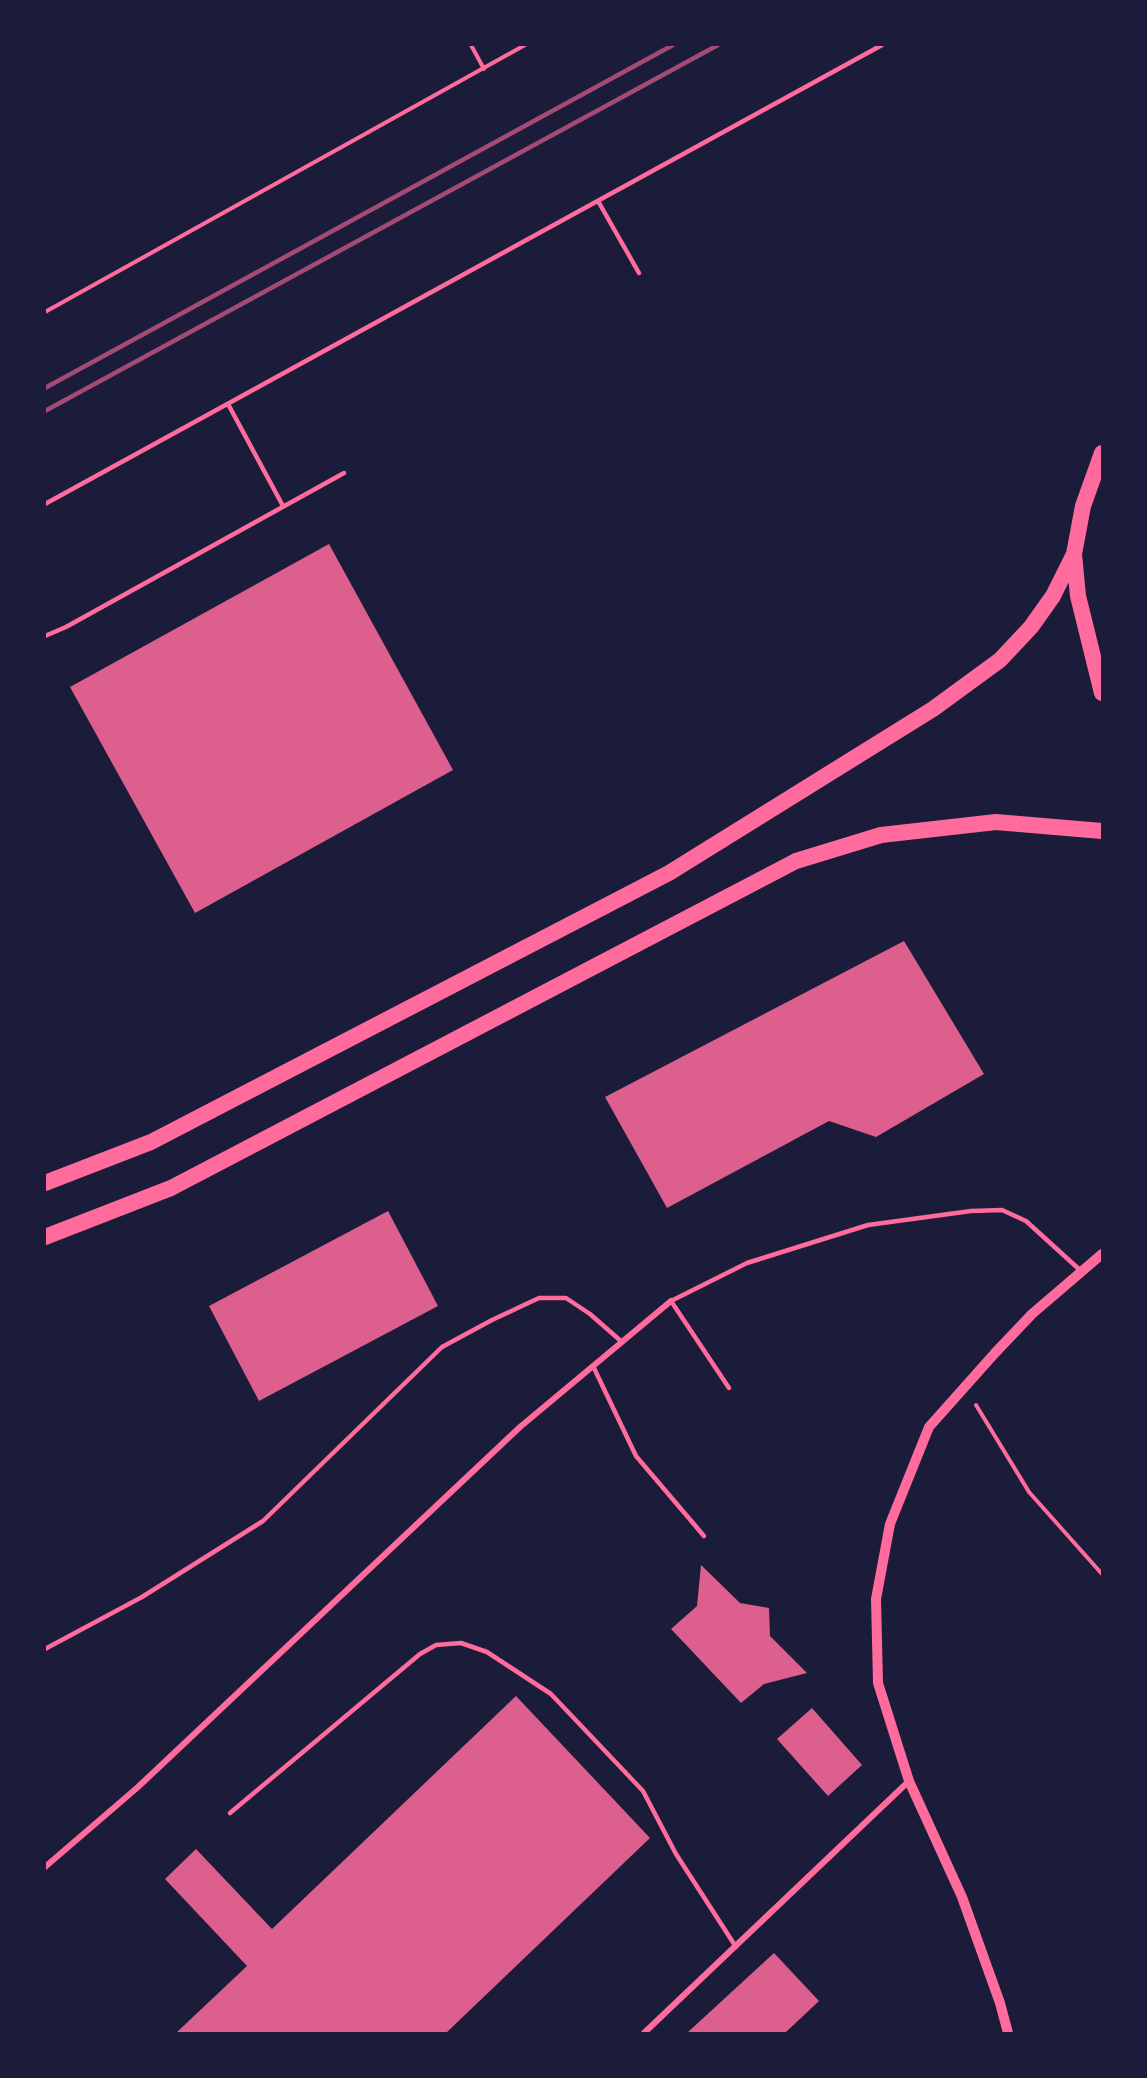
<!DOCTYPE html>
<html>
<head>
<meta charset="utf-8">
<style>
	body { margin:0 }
	#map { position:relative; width:1147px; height:2078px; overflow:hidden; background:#1b1b3a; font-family:Montserrat,sans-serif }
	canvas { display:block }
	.frame { position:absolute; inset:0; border:46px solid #1b1b3a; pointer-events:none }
</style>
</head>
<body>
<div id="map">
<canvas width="1147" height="2078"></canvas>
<div class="frame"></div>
</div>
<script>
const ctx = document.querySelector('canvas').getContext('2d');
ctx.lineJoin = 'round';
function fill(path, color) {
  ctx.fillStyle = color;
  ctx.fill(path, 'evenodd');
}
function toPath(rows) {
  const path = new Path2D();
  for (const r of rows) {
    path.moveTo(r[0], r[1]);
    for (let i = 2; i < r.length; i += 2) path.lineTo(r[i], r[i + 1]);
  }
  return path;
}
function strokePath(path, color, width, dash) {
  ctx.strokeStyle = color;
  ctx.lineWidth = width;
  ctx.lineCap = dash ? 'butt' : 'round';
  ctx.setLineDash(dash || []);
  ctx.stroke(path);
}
fill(toPath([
	[329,544,453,770,195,913,70,687],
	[904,941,984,1074,876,1137,829,1121,667,1208,605,1097],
	[388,1211,438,1306,259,1401,209,1306],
	[701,1565,740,1603,769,1608,770,1636,807,1673,764,1684,741,1703,671,1629,697,1606],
	[516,1696,650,1838,446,2033,176,2033,247,1966,165,1879,196,1849,272,1929],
	[812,1708,862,1765,828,1796,777,1739],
	[774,1953,819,2001,785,2033,687,2033]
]), '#dd5f8e');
strokePath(toPath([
	[471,45,484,69],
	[45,312,525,45],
	[976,1405,1029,1492,1102,1574]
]), '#ff6b9d', 4);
strokePath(toPath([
	[598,201,639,273],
	[228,404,283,506],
	[45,504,882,45],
	[45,636,66,627,344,473],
	[593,1366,636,1456,704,1536],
	[729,1388,671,1301,747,1263,868,1225,971,1211,1002,1210,1026,1221,1081,1271],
	[45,1649,142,1597,263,1521,442,1347,492,1320,539,1298,566,1298,590,1314,622,1342],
	[230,1813,420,1654,436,1645,461,1643,487,1652,551,1694,643,1791,676,1854,736,1947]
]), '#ff6b9d', 4.5);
strokePath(toPath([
	[45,1867,138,1787,520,1427,671,1301],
	[644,2033,909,1781]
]), '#ff6b9d', 6);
strokePath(toPath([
	[1008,2033,1000,2003,962,1897,909,1781,878,1683,876,1599,890,1524,929,1427,995,1353,1032,1314,1102,1254]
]), '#ff6b9d', 10);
strokePath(toPath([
	[1102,453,1083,506,1074,554,1078,596,1102,693],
	[45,1183,151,1142,669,873,933,709,1000,660,1031,627,1053,596,1074,554],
	[45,1237,171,1188,796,861,881,835,996,822,1102,831]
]), '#ff6b9d', 16);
strokePath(toPath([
	[45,388,673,45],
	[45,411,718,45]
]), '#a44b75', 4.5);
</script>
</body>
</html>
